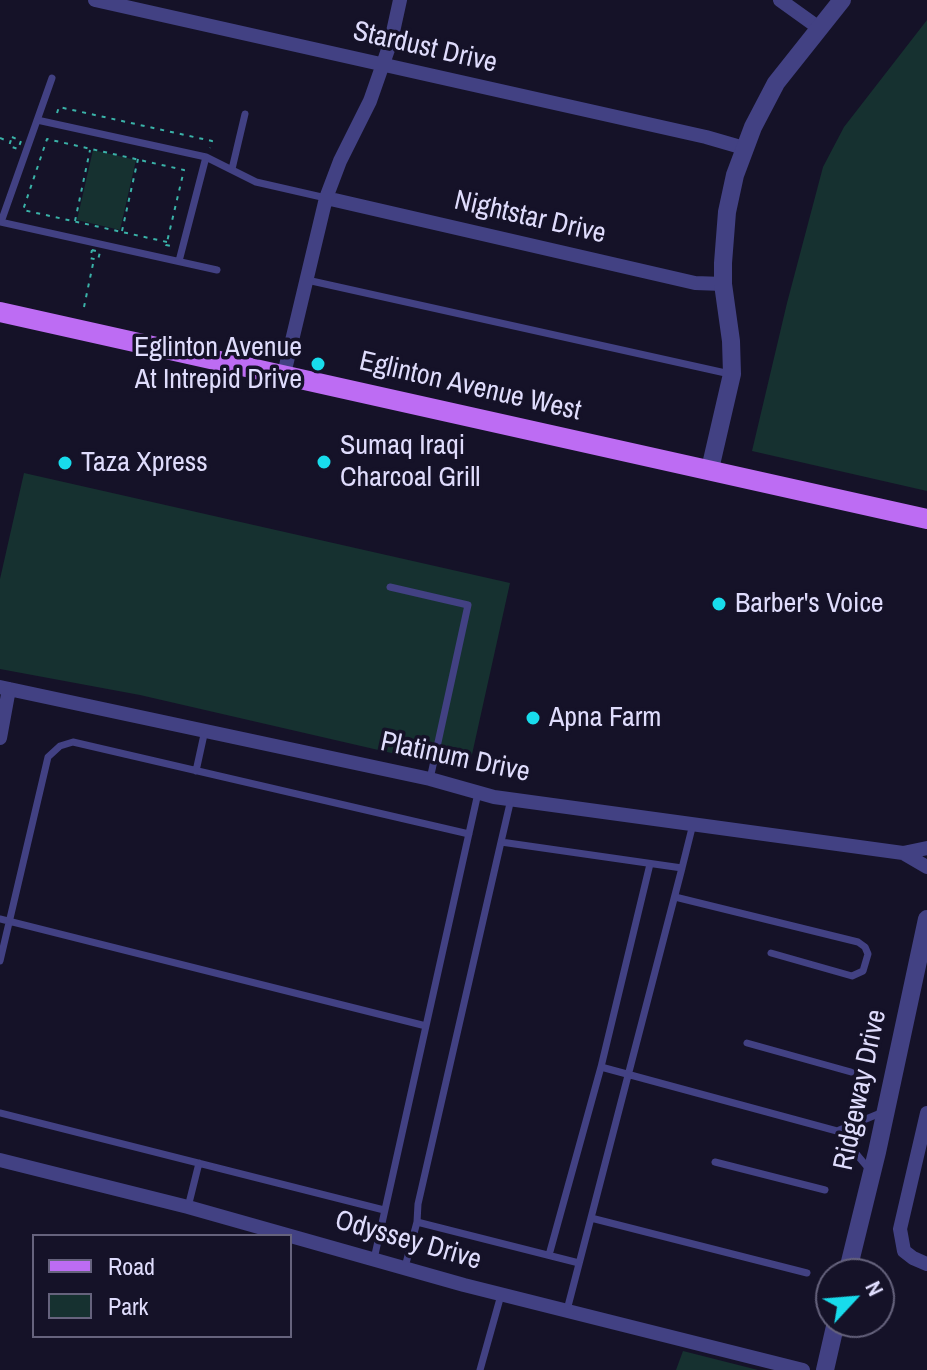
<!DOCTYPE html>
<html>
<head>
<meta charset="utf-8">
<style>
	body { margin:0 }
	#map { position:relative; width:927px; height:1370px; overflow:hidden; background:#151228; font-family:"Archivo Narrow",sans-serif }
	canvas { display:block }
	.legend { position:absolute; left:32px; top:1234px; width:260px; height:104px; box-sizing:border-box; background:#151228; border:2px solid #66637d; margin:0; padding:10px 14px; list-style:none; font-size:24px; color:#dfdcfc }
	.legend li { display:flex; align-items:center; gap:16px; height:40px }
	.legend b { width:40px; border:2px solid #66637d }
	.north { position:absolute; left:815px; top:1258px; width:80px; height:80px; box-sizing:border-box; background:#151228; border:2px solid #66637d; border-radius:50%; rotate:64deg; font-size:22px; font-weight:700; line-height:32px; text-align:center; color:#dfdcfc }
	.north::after { content:''; display:block; margin:auto; width:28px; height:36px; background:#18dcec; clip-path:polygon(50% 0,100% 100%,50% 72%,0 100%) }
</style>
</head>
<body>
<div id="map">
<canvas width="927" height="1370"></canvas>
<ul class="legend">
<li><b style="height:10px;background:#bd6cf3"></b>Road</li>
<li><b style="height:22px;background:#163130"></b>Park</li>
</ul>
<div class="north">N</div>
</div>
<script>
const ctx = document.querySelector('canvas').getContext('2d');
ctx.lineJoin = 'round';
function fill(path, color) {
  ctx.fillStyle = color;
  ctx.fill(path, 'evenodd');
}
function toPath(rows) {
  const path = new Path2D();
  for (const r of rows) {
    path.moveTo(r[0], r[1]);
    for (let i = 2; i < r.length; i += 2) path.lineTo(r[i], r[i + 1]);
  }
  return path;
}
function strokePath(path, color, width, dash) {
  ctx.strokeStyle = color;
  ctx.lineWidth = width;
  ctx.lineCap = dash ? 'butt' : 'round';
  ctx.setLineDash(dash || []);
  ctx.stroke(path);
}
function write(font, color, halo, rows, align = 'center') {
  ctx.font = font + ' "Archivo Narrow",sans-serif';
  ctx.lineWidth = 7;
  ctx.setLineDash([]);
  ctx.textBaseline = 'middle';
  ctx.strokeStyle = halo;
  ctx.fillStyle = color;
  for (const [text, x, y, turn = 0] of rows) {
    ctx.save();
    ctx.translate(x, y);
    ctx.rotate((+turn || 0) * Math.PI / 180);
    ctx.textAlign = isNaN(turn) ? turn : align;
    if (halo) ctx.strokeText(text, 0, 0);
    ctx.fillText(text, 0, 0);
    ctx.restore();
  }
}
fill(toPath([
	[927,20,927,491,752,451,787,303,823,167,844,127],
	[93,150,136,160,120,230,77,220],
	[24,473,510,583,469,768,465,770,140,695,0,669,0,579],
	[683,1351,758,1370,676,1370]
]), '#163130');
strokePath(toPath([
	[57,113,59,107,212,141,210,148],
	[12,137,21,141,18,149,9,146,12,137],
	[0,138,10,142],
	[75,221,90,150],
	[122,231,138,159],
	[167,242,23,210,47,139,184,170,167,242,166,245,172,246],
	[92,250,100,252,98,260,90,258,92,250],
	[84,307,94,259]
]), '#3ab2a8', 2, [4, 6]);
strokePath(toPath([
	[37,120,206,157,256,182,326,198],
	[232,169,245,114],
	[0,222,217,270],
	[1,222,52,78],
	[179,261,206,157],
	[307,280,730,374],
	[390,587,468,605,430,779],
	[196,771,205,730],
	[511,799,501,842,682,868,693,824],
	[675,897,858,942,865,947,868,954,863,971,852,976,771,953],
	[0,919,426,1026],
	[0,961,48,757,60,746,73,742,469,834],
	[747,1043,851,1072],
	[601,1067,837,1131,869,1169],
	[0,1113,384,1210],
	[837,1131,883,1112],
	[715,1162,825,1190],
	[188,1207,199,1163],
	[591,1218,807,1273],
	[417,1222,418,1204,501,842],
	[549,1255,601,1067,650,864],
	[374,1259,478,793],
	[405,1267,417,1222,579,1263],
	[567,1310,682,868],
	[480,1370,501,1295]
]), '#424183', 7);
strokePath(toPath([
	[95,0,706,137,744,148],
	[780,0,819,28],
	[326,198,695,283,723,284],
	[284,374,326,198,340,161,370,101,391,41,400,0],
	[0,687,430,779,494,797,903,853,927,848],
	[0,738,9,689],
	[903,853,927,867],
	[927,1113,900,1229,904,1251,913,1258,927,1264],
	[0,1160,188,1207,464,1285,803,1370]
]), '#424183', 14);
strokePath(toPath([
	[710,469,732,374,731,341,723,284,723,263,727,212,735,175,753,127,776,83,842,0],
	[847,1274,877,1152,927,919],
	[825,1370,836,1322]
]), '#424183', 18);
strokePath(toPath([
	[0,312,927,519]
]), '#bd6cf3', 20);
for (const [x, y, r, color] of [
	[318,364,8,"#18dcec"],
	[324,462,8,"#18dcec"],
	[65,463,8,"#18dcec"],
	[719,604,8,"#18dcec"],
	[533,718,8,"#18dcec"]
]) {
  const dot = new Path2D();
  dot.arc(x, y, r, 0, 2 * Math.PI);
  ctx.fillStyle = color;
  ctx.fill(dot);
  strokePath(dot, '#151228', 3);
}
write('28px', '#dfdcfc', '#151228', [
	["Stardust Drive",425,48,13],
	["Nightstar Drive",530,218,13],
	["Eglinton Avenue West",470,387,13],
	["Platinum Drive",455,758,12],
	["Ridgeway Drive",861,1090,-78],
	["Odyssey Drive",408,1241,16]
]);
write('28px', '#dfdcfc', '#151228', [
	["Eglinton Avenue",302,348,"right"],
	["At Intrepid Drive",302,380,"right"],
	["Sumaq Iraqi",340,446],
	["Charcoal Grill",340,478],
	["Taza Xpress",81,463],
	["Barber's Voice",735,604],
	["Apna Farm",549,718]
], 'left');
</script>
</body>
</html>
